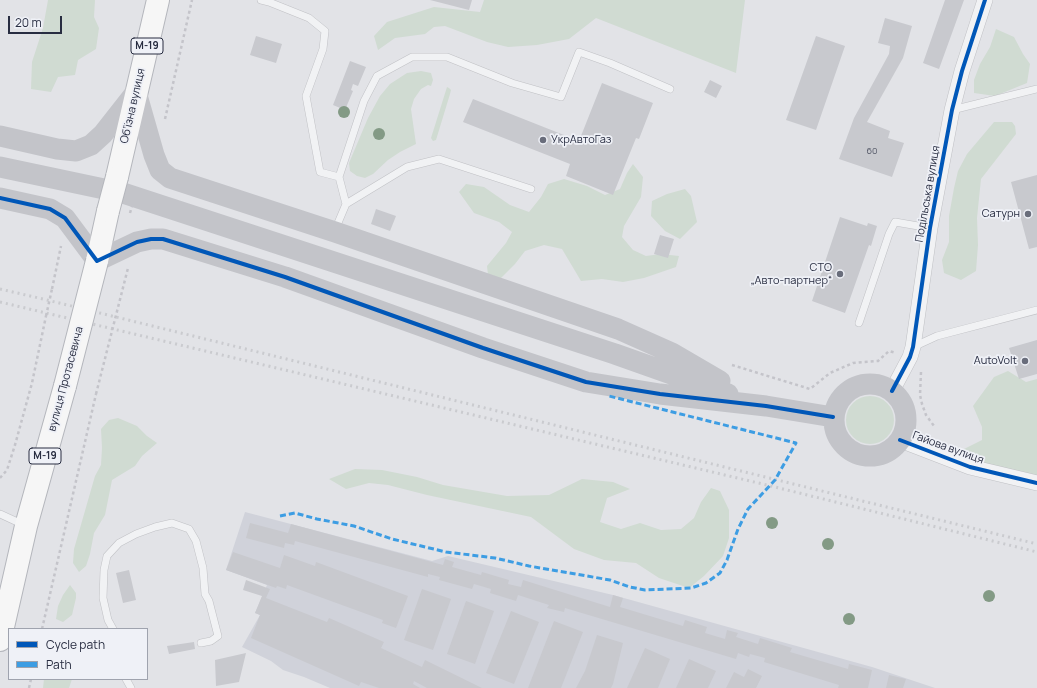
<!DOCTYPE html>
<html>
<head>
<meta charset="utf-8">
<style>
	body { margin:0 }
	#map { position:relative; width:1037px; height:688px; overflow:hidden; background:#e2e3e7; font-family:Manrope,sans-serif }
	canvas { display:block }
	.legend { position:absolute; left:8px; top:628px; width:140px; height:52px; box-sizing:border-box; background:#eff1f7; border:1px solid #9fa3ae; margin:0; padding:5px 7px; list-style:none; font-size:12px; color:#282d41 }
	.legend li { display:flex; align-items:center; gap:8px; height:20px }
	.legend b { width:20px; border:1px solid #9fa3ae }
	.scale { position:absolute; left:8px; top:16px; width:54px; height:18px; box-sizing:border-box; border:2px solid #282d41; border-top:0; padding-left:5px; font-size:12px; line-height:14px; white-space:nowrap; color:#282d41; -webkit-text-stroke:3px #eff1f7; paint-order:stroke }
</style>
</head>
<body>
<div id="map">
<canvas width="1037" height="688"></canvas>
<ul class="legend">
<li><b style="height:5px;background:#0057b8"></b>Cycle path</li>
<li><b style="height:5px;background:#3d9de3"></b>Path</li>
</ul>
<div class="scale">20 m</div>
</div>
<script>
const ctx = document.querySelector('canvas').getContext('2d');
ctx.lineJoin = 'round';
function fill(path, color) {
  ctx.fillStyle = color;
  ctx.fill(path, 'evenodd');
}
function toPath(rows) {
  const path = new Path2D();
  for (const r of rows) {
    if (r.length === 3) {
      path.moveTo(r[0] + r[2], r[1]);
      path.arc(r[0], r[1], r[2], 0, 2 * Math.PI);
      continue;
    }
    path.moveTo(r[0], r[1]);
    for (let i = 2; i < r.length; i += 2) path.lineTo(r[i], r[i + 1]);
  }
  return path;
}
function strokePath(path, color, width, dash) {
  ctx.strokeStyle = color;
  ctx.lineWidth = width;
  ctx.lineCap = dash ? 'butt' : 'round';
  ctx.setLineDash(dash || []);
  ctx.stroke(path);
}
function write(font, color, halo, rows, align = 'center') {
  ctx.font = font + ' Manrope,sans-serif';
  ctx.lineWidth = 3.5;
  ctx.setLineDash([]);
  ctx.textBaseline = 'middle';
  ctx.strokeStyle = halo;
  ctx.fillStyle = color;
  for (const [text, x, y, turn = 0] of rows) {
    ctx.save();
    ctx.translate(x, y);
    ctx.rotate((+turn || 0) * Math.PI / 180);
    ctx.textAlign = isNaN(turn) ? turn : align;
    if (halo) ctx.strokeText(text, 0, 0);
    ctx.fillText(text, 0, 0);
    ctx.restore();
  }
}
fill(toPath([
	[245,512,432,561,448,556,613,595,872,667,935,688,330,688,304,677,283,670,271,661,242,647,260,615,255,613,267,585,226,570]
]), '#d0d2da');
fill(toPath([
	[48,0,95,0,94,17,99,28,96,49,78,60,75,75,58,77,51,92,31,89,32,62,43,28],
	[484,0,745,0,736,73,596,18,569,39,537,45,508,47,487,42,445,26,434,27,425,34,395,38,378,50,374,36,387,22,434,7,480,12],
	[996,29,1014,37,1023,54,1030,64,1027,83,995,96,974,93,974,80,980,64,990,47],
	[421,71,431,73,433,80,431,86,428,85,421,89,414,99,411,109,416,144,400,152,388,160,373,174,365,178,357,176,350,171,349,163,368,118,380,96,390,84,407,73],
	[447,87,449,88,451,90,450,94,436,140,433,141,431,138],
	[994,122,1012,122,1015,126,1016,134,981,179,977,218,978,245,976,271,961,280,944,273,942,260,949,242,949,216,954,188,958,171,967,154],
	[633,164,643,177,641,197,624,226,622,237,633,250,646,256,661,254,679,256,676,267,644,278,623,282,602,279,581,281,562,249,544,245,525,251,515,264,499,280,488,275,487,266,506,243,512,232,499,222,474,213,459,192,466,184,484,187,510,205,529,212,541,197,548,184,564,179,587,186,605,195,620,189,627,173],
	[685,189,691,196,697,222,680,239,665,231,651,216,652,201,667,194],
	[1008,371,1026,382,1037,379,1037,487,975,462,964,449,982,440,982,427,973,406,994,377],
	[870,420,24],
	[118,418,137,426,147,436,157,443,142,456,135,466,112,480,105,515,94,533,90,554,86,566,79,572,73,563,74,549,95,476,101,465,102,448,101,429,109,420],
	[355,469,382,470,417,477,443,485,507,496,549,495,582,479,613,482,630,489,607,498,600,522,621,529,640,523,661,530,681,529,694,518,701,502,711,488,720,491,729,510,729,538,723,556,704,576,689,588,659,578,636,563,604,560,574,549,531,517,427,495,388,485,369,483,346,489,329,479],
	[70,585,76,593,76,598,72,615,63,622,56,619,58,606,63,595],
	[44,679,72,679,69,688,43,688]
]), '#d0dbd2');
fill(toPath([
	[430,0,472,0,469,10],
	[945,0,964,0,939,69,923,63],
	[885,18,912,26,903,58,867,122,890,131,888,138,904,143,892,177,839,159,854,118,889,54,890,46,878,43],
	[256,36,282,44,276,63,250,55],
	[816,36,845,46,816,130,786,120],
	[350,61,366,67,358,86,353,84,351,90,353,91,345,110,333,105],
	[710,80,722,86,716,98,704,92],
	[602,83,653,103,639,139,636,138,613,195,566,176,570,164,463,122,473,99,579,141],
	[1037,175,1037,247,1029,249,1011,182],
	[376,209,396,216,390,231,371,224],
	[840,217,867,226,868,223,877,226,871,246,869,245,845,313,812,301],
	[660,235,674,239,668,258,654,254],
	[1037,340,1037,374,1019,379,1009,348],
	[250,523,288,533,291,524,443,565,445,559,454,562,452,567,481,575,482,572,509,580,508,584,521,587,523,580,610,607,613,595,623,598,620,607,683,626,685,620,707,627,705,633,725,639,727,630,738,633,736,637,758,644,760,638,792,648,790,652,848,669,849,664,872,670,868,688,838,688,839,685,764,662,765,658,750,654,749,657,738,653,736,659,565,608,564,612,547,608,549,605,518,595,516,601,490,593,491,589,474,584,472,589,439,580,440,577,428,574,428,577,295,541,294,545,285,543,284,548,246,538],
	[233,552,280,568,284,555,315,566,316,562,408,596,396,628,382,623,383,620,287,585,286,589,277,586,276,588,226,570],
	[129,570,136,600,123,603,116,573],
	[246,580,270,589,266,598,327,622,329,618,384,642,381,648,422,667,425,660,482,688,427,688,414,681,413,684,420,688,379,688,361,682,359,686,251,638,260,615,255,613,262,596,243,590],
	[422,589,451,599,433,650,404,640],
	[466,601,494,611,475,664,447,654],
	[511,611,539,622,514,684,486,673],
	[554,621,583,632,561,688,528,688],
	[597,635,623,643,613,684,611,688,576,688,585,671],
	[194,642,195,649,169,654,167,646],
	[645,648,670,659,658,688,627,688],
	[246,653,239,682,216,686,215,660],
	[689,659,716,671,708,688,676,688],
	[748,669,762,676,756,688,726,688,734,672,744,677],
	[889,675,906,679,903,688,886,688]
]), '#c8c9ce');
const lane = toPath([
	[261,0,269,2,309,18,325,31,323,49,306,96,320,172,339,177],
	[952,110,1037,89],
	[346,204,407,167,439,159,531,189],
	[335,230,346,204,339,177,364,101,377,76,412,57,447,57,512,83,561,97,579,52,610,63,670,89],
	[859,323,889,234,895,222,930,228],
	[913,347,937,336,1037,310],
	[0,514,24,525],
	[113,629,108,620,103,598,104,570,107,556,119,543,136,534,155,527,172,523,189,529,196,541,203,568,205,594,209,601,218,636,211,641,201,643],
	[126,679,131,688]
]);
const street = toPath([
	[892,391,910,357,913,347,930,228,952,110,962,71,985,0],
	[900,440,970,467,1037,483]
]);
const highway = toPath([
	[117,177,158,0],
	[97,261,108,211],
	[0,640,26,526,65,386]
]);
strokePath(lane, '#c0c1c5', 8);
strokePath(street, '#c0c1c5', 16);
strokePath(highway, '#b4b6bc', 24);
strokePath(toPath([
	[165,119,192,0],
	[52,289,61,246],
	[732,365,810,389,830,373,853,363,878,361,889,351,896,353],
	[921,372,920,395,922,404,926,415,934,426],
	[0,478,7,470,15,445,32,383,46,316],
	[42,629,96,394],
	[29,688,31,679]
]), '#c4c4ca', 2.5, [3, 3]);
strokePath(lane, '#f1f2f4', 7);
strokePath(street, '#f1f2f4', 15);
strokePath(toPath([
	[136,92,154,155,160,170,170,178,335,232,618,329,672,353,720,381],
	[0,136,57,149,76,151,91,145,103,134,136,92],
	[0,167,123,193,615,354,728,394],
	[0,198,50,209,65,218,97,261,137,242,151,239,163,239,285,277,483,348,586,382,660,394,766,406,833,417],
	[870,420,36]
]), '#c3c4c9', 21);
strokePath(highway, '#f6f6f6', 22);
strokePath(toPath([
	[0,289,43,299,1037,544],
	[0,302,771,486,1037,552]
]), '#cacbcf', 3, [2, 4]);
const highwayBridge = toPath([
	[108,211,117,177],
	[65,386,97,261]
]);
strokePath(highwayBridge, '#b4b6bc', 24, []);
strokePath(toPath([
	[130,213,133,203],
	[46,316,52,289],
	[96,394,128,268]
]), '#c4c4ca', 2.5, [3, 3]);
strokePath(highwayBridge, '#f6f6f6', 22);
strokePath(toPath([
	[280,516,295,513,317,519,354,526,392,539,446,552,495,558,529,566,610,580,630,587,645,590,691,588,706,583,720,573,727,560,738,529,748,509,775,480,796,443,609,396]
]), '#3d9de3', 3, [6, 3]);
strokePath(toPath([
	[0,198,50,209,65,218,97,261,137,242,151,239,163,239,285,277,483,348,586,382,660,394,766,406,833,417],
	[892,391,910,357,913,347,930,228,952,110,962,71,985,0],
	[900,440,970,467,1037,483]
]), '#0057b8', 4);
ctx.fillStyle = '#839a85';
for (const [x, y] of [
	[344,112],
	[379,134],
	[772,523],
	[828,544],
	[989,596],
	[849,619]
]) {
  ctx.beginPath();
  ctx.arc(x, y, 6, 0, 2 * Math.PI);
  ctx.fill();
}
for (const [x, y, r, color] of [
	[543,140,4,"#696d7b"],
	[1028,214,4,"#696d7b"],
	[840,274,4,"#696d7b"],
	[1025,361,4,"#696d7b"]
]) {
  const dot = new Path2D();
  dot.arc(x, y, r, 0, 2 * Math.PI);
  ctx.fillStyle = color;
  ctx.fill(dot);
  strokePath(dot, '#eff1f7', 1.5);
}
write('9px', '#525666', null, [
	["60",872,151]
]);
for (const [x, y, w] of [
	[147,46,32],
	[45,456,32]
]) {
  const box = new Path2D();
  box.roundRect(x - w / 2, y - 8, w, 16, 3);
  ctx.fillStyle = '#eff1f7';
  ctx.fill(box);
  strokePath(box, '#282d41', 1);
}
write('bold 10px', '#282d41', null, [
	["М-19",147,46],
	["М-19",45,456]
]);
write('11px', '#282d41', '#eff1f7', [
	["Обʼїзна вулиця",133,106,-77],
	["Подільська вулиця",928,194,-80],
	["вулиця Протасевича",66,379,-75],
	["Гайова вулиця",948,448,20]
]);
write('11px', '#282d41', '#eff1f7', [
	["УкрАвтоГаз",551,140,"left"],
	["Сатурн",1020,214],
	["СТО",832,268],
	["„Авто-партнер“",832,281],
	["AutoVolt",1017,361]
], 'right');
</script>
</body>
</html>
